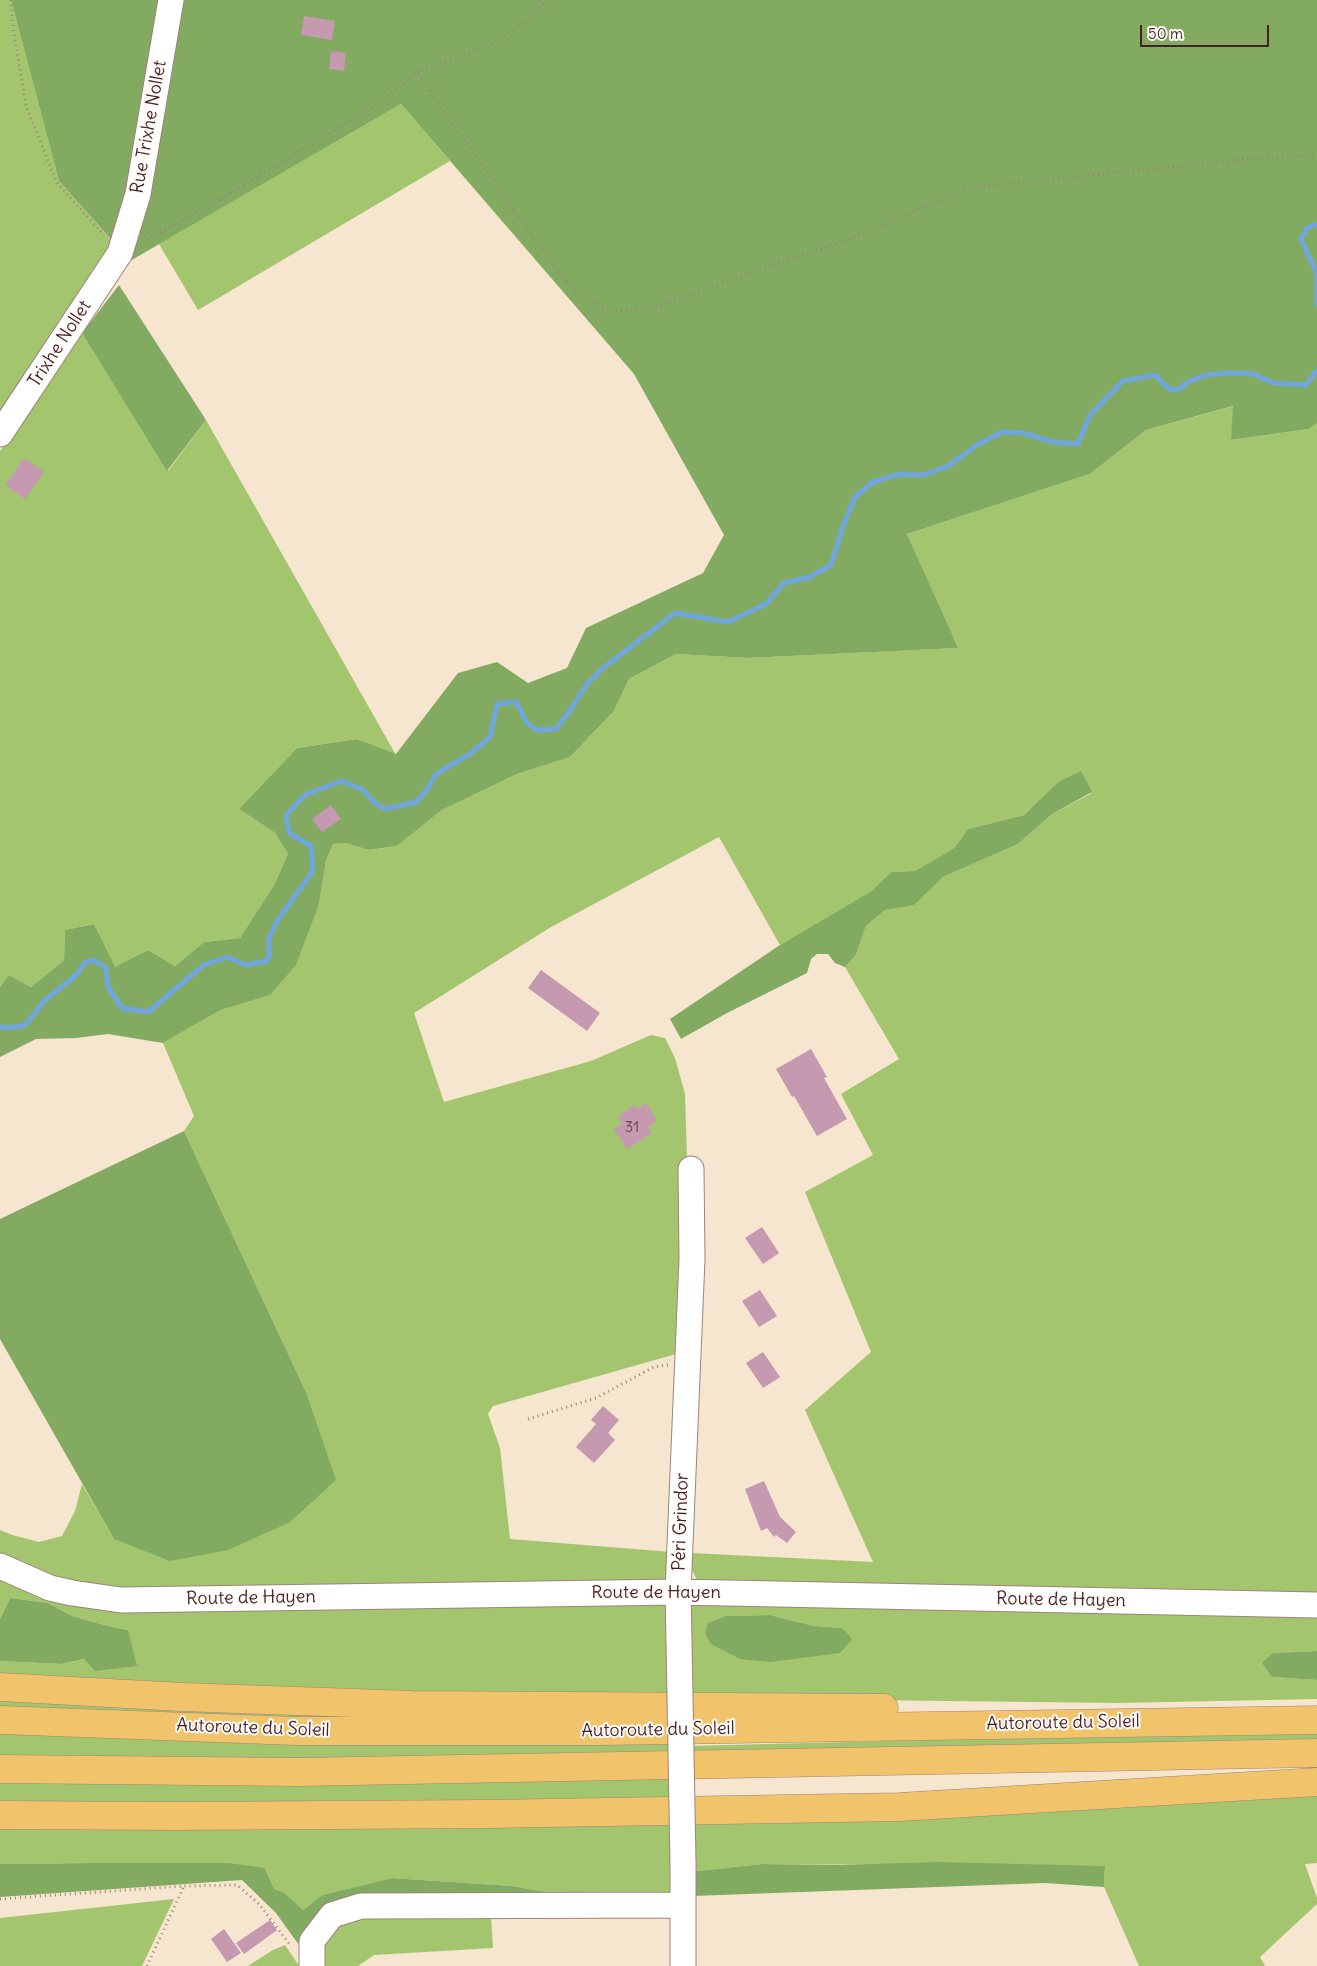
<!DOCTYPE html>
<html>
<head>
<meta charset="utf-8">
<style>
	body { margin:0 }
	#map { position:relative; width:1317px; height:1966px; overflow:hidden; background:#f6e5cf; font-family:Delius,sans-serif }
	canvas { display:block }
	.scale { position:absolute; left:1140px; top:25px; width:129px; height:22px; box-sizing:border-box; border:2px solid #4a1f2b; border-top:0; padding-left:6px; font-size:15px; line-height:18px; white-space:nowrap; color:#4a1f2b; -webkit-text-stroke:4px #fdfcf7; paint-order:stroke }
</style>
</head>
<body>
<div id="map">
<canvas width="1317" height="1966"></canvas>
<div class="scale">50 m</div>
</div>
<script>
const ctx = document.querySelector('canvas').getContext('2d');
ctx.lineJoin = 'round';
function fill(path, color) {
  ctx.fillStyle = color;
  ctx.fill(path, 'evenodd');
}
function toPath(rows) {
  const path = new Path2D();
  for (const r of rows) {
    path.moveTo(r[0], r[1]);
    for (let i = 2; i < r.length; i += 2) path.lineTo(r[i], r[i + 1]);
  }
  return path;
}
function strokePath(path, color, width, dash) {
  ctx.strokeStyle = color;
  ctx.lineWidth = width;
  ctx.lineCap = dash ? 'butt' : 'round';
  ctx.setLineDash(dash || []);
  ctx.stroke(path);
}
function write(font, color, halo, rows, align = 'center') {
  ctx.font = font + ' Delius,sans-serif';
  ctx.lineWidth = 4;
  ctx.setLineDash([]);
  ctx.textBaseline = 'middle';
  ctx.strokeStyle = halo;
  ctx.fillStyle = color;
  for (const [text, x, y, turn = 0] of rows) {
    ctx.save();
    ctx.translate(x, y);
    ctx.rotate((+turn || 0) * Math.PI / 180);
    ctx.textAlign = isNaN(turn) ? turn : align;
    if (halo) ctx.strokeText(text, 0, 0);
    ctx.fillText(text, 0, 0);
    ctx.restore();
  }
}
fill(toPath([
	[0,0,11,0,59,181,117,247,0,430],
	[401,104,450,161,198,310,159,244],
	[82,333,168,471,206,420,396,755,357,739,297,748,239,809,275,833,288,854,274,885,240,938,204,942,175,966,148,950,114,968,94,924,65,930,64,960,31,987,9,975,0,987,0,451],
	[1234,406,1231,440,1309,429,1317,423,1317,1601,698,1582,691,1568,691,1553,873,1562,805,1410,871,1352,805,1192,873,1155,841,1094,899,1059,845,967,856,955,866,926,885,910,914,904,943,877,1018,844,1052,814,1092,793,1058,782,1024,815,968,829,954,848,915,871,891,872,873,891,780,945,719,837,551,927,414,1013,444,1102,591,1061,651,1035,665,1038,675,1058,685,1094,687,1158,683,1352,493,1406,488,1414,500,1448,510,1539,671,1552,668,1581,180,1587,100,1591,40,1578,0,1557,0,1530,12,1535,39,1542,62,1536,75,1511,82,1484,114,1539,306,1392,184,1131,194,1116,163,1043,221,1010,270,995,319,904,326,861,333,844,345,843,369,850,397,846,442,810,517,774,570,757,614,711,629,679,676,654,748,658,957,648,907,534,1090,474,1146,430],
	[0,1575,42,1593,667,1603,676,1896,574,1897,512,1886,392,1878,322,1895,303,1910,285,1893,274,1889,265,1868,91,1863,0,1864,0,1661,61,1664,85,1659,128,1630,108,1626,72,1616,48,1603,10,1598,0,1619],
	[701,1597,1317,1614,1317,1651,1273,1653,1272,1677,1317,1680,1317,1699,1119,1703,691,1698,689,1623,691,1605],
	[770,1615,814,1626,842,1628,708,1623,725,1616],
	[1317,1730,1317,1749,689,1758,688,1746],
	[1317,1794,1317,1863,1305,1864,1317,1898,1317,1904,1260,1957,1265,1966,1139,1966,1104,1887,1105,1866,762,1864,689,1872,688,1822],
	[174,1899,142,1966,0,1966,0,1918],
	[405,1916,491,1916,493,1948,374,1955,358,1966,322,1966,326,1938,348,1920],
	[285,1945,299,1966,248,1966,273,1950]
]), '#a3c56e');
fill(toPath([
	[11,0,1317,0,1317,423,1309,429,1231,440,1233,406,1146,430,1090,474,907,534,958,648,748,658,676,654,629,679,614,711,570,757,517,774,442,810,397,846,369,850,345,843,333,844,326,861,319,904,296,965,270,995,221,1010,163,1043,108,1034,76,1038,36,1039,0,1057,0,987,9,975,31,987,64,960,65,930,94,924,115,967,148,950,175,966,204,942,240,938,274,885,288,854,275,833,239,809,297,748,357,739,396,754,458,673,497,662,528,683,567,668,586,628,703,573,724,535,634,374,401,104,130,261,59,181],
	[119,285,206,420,167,471,82,333],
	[1081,771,1092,792,1052,814,1018,844,943,877,914,905,885,910,866,926,856,955,845,967,835,963,828,954,817,954,811,959,807,973,727,1013,681,1039,670,1019,780,945,872,891,891,872,915,871,954,848,968,829,1024,815,1058,782],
	[184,1131,306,1392,336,1480,290,1522,228,1550,170,1561,114,1539,0,1339,0,1219],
	[10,1598,48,1603,72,1616,108,1626,128,1630,137,1666,95,1671,84,1659,61,1664,0,1661,0,1619],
	[770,1615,814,1626,842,1628,852,1639,840,1653,770,1662,740,1659,711,1644,705,1634,708,1623,725,1616],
	[1317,1651,1317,1680,1272,1677,1262,1663,1273,1653],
	[937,1862,1105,1866,1104,1887,1045,1883,693,1896,689,1872,762,1864,840,1865],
	[91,1863,228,1863,265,1868,274,1889,285,1893,303,1910,322,1895,392,1878,512,1886,574,1897,358,1900,303,1948,296,1941,276,1913,242,1880,0,1897,0,1864]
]), '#82aa61');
strokePath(toPath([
	[1317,224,1307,228,1301,239,1317,274,1317,305],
	[0,1027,9,1028,25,1025,36,1012,43,1002,75,976,86,962,94,960,106,968,108,987,122,1008,148,1012,204,965,226,957,246,965,267,961,269,956,269,938,277,921,313,871,311,846,289,833,286,815,305,795,341,781,362,789,374,802,385,809,416,802,426,791,436,774,470,754,490,737,497,704,516,702,527,723,537,730,556,729,571,709,586,685,603,668,675,613,728,622,766,604,784,583,810,577,831,565,843,526,855,497,873,482,900,474,923,475,948,466,977,445,1002,432,1023,433,1053,442,1078,444,1090,415,1123,381,1155,375,1170,390,1179,389,1188,382,1206,375,1228,373,1253,374,1274,383,1306,385,1317,370]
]), '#70a6dd', 5);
fill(toPath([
	[304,16,335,21,332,40,301,35],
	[331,51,346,53,344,71,329,69],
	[24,458,44,472,25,499,5,485],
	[331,805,341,819,322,832,312,819],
	[541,970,600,1013,587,1031,528,988],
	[811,1049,827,1077,824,1078,847,1119,817,1136,794,1096,792,1097,776,1069],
	[646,1103,657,1121,648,1127,652,1133,627,1149,614,1129,622,1124,617,1117,634,1105,637,1109],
	[762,1227,779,1253,763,1264,745,1238],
	[760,1290,777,1316,759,1327,742,1301],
	[763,1352,780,1377,763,1388,746,1363],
	[603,1406,619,1420,608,1433,615,1440,594,1463,576,1447,596,1424,591,1420],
	[764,1481,780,1517,796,1532,787,1543,776,1535,774,1537,767,1528,761,1531,745,1489],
	[270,1920,277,1930,244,1954,236,1943],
	[224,1929,241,1953,227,1962,211,1939]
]), '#c599b0');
const minor = toPath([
	[0,434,120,253,138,194,171,0],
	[0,1566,50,1588,72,1593,121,1600,678,1592,1317,1605],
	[679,1641,678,1592,692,1259,691,1169],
	[312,1966,312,1941,332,1915,361,1906,683,1905],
	[683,1966,683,1863]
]);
const highway = toPath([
	[0,1687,182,1697,411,1705,884,1708],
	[0,1720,296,1731,604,1731,1317,1720],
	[0,1769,299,1772,1317,1753],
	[0,1815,174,1816,489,1814,899,1807,1317,1782]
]);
strokePath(minor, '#a0827d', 27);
strokePath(highway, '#a0827d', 29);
strokePath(toPath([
	[11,0,13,27,26,106,57,183,104,235],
	[417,72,489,46,528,20,547,0],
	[147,239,223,198,379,103,417,72,527,229,577,295,613,311,655,307,868,232,967,188,1246,159,1317,156],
	[528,1419,596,1398,654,1367,668,1365],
	[0,1899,184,1886,237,1885,259,1904,291,1946],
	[147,1966,184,1886]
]), '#a0827d', 3, [1, 4]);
strokePath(minor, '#fff', 25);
strokePath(highway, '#f1c36a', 28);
const minorBridge = toPath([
	[679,1641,683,1863]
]);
strokePath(minorBridge, '#a0827d', 27, []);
strokePath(minorBridge, '#fff', 25);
write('15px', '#693e4c', null, [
	["31",632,1128]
]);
write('18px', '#4a1f2b', '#fdfcf7', [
	["Rue Trixhe Nollet",149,127,-80],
	["Trixhe Nollet",60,344,-57],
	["Péri Grindor",681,1522,-88],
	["Route de Hayen",656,1593],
	["Route de Hayen",251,1598,-1],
	["Route de Hayen",1061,1600,1],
	["Autoroute du Soleil",1063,1723,-1],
	["Autoroute du Soleil",253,1728,2],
	["Autoroute du Soleil",658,1730,-1]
]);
</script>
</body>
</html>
